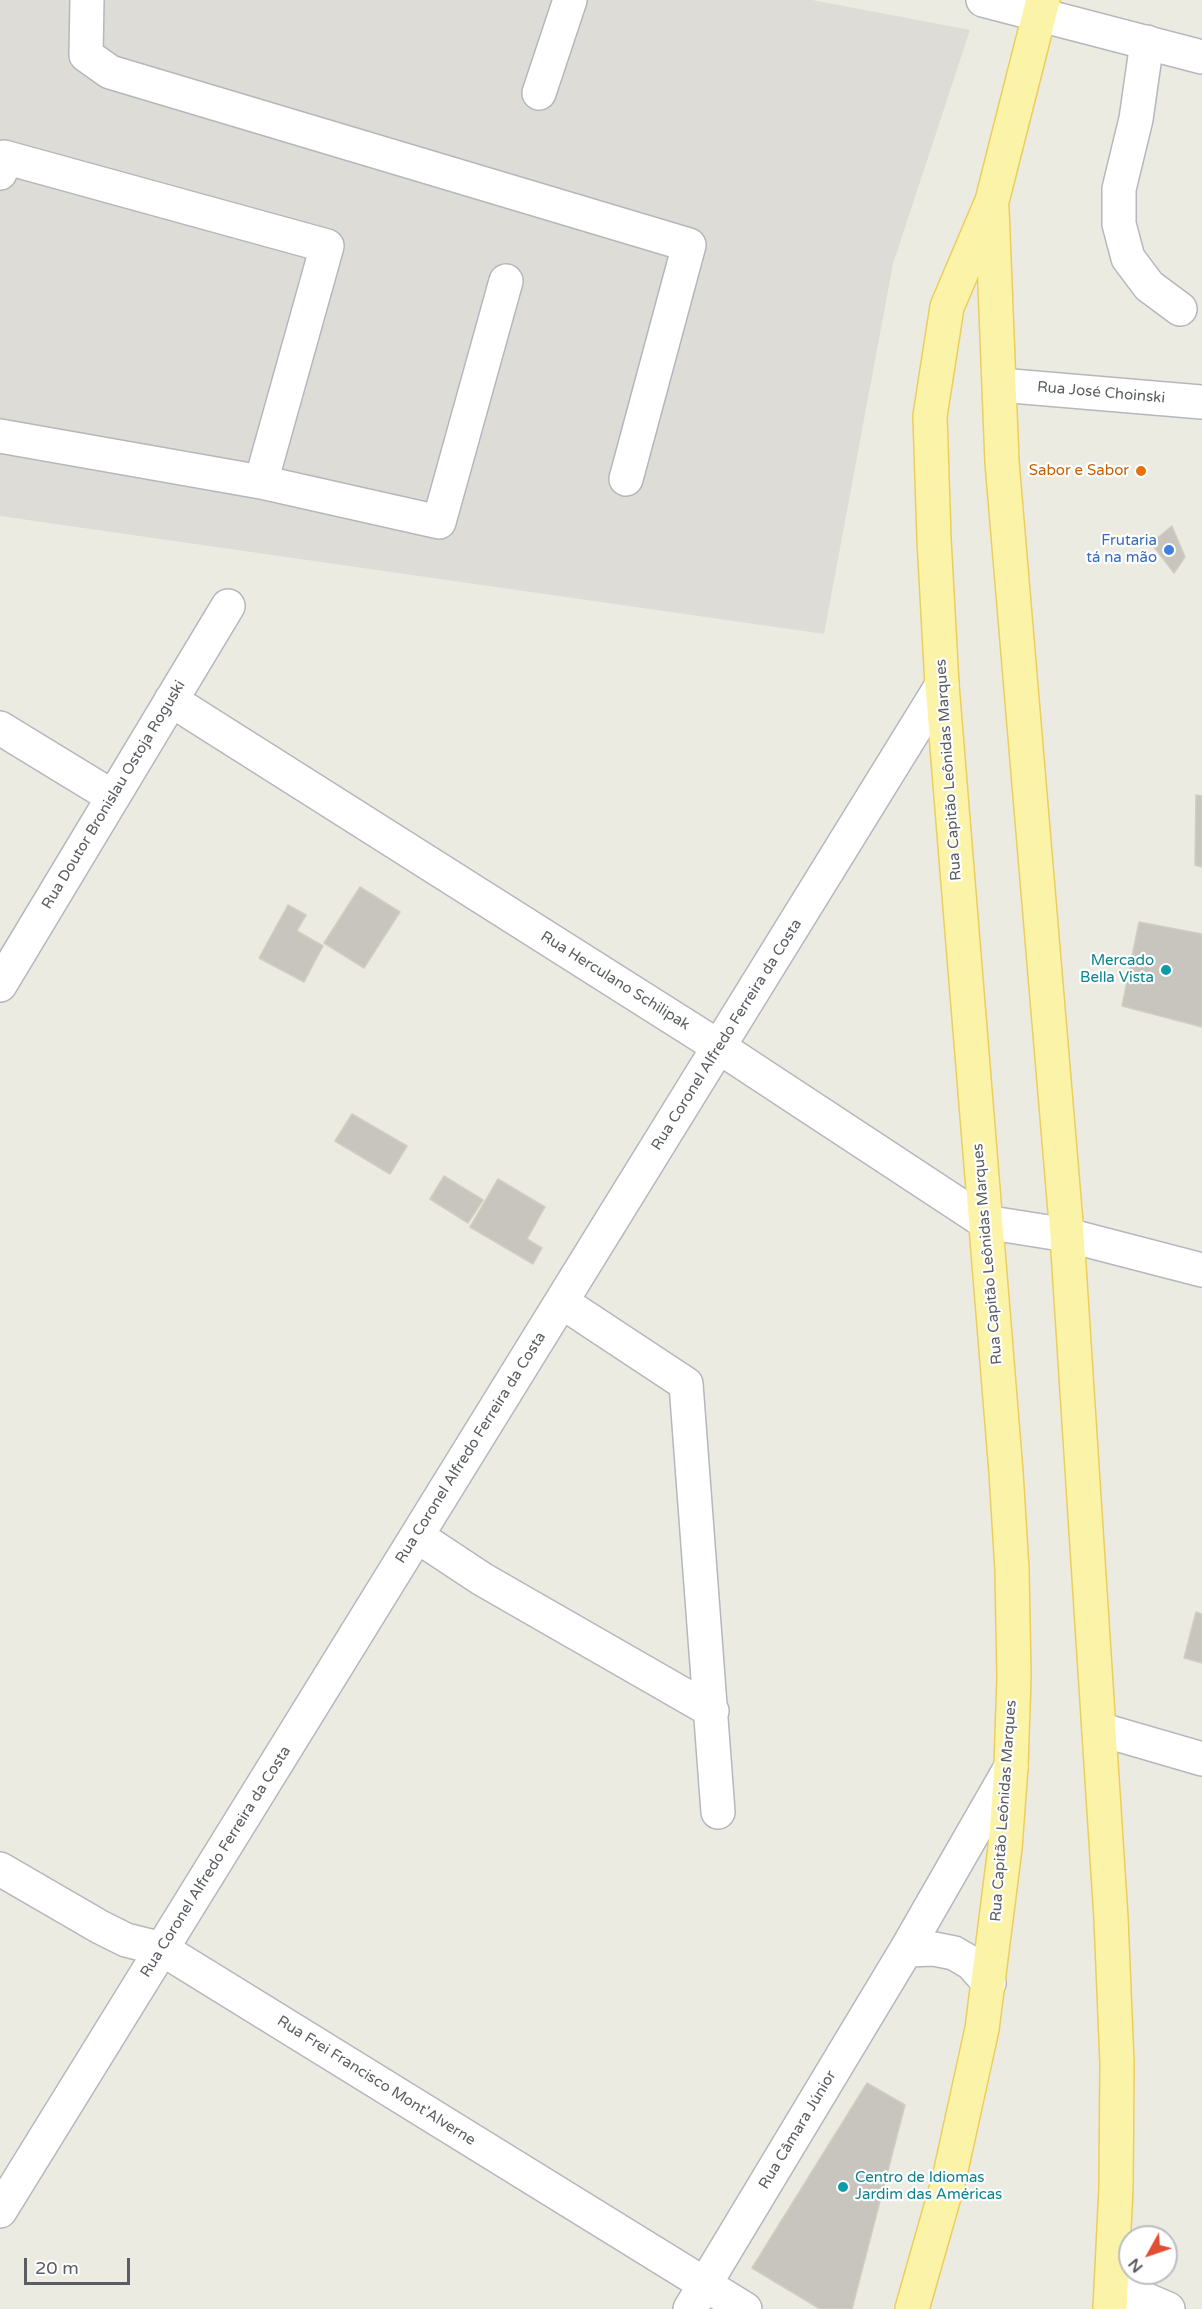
<!DOCTYPE html>
<html>
<head>
<meta charset="utf-8">
<style>
	body { margin:0 }
	#map { position:relative; width:1202px; height:2309px; overflow:hidden; background:#ecebe2; font-family:"Varela Round",sans-serif }
	canvas { display:block }
	.north { position:absolute; left:1118px; top:2225px; width:60px; height:60px; box-sizing:border-box; background:#fff; border:2px solid #bdbec0; border-radius:50%; rotate:230deg; font-size:16px; font-weight:700; line-height:24px; text-align:center; color:#5a5d62 }
	.north::after { content:''; display:block; margin:auto; width:21px; height:27px; background:#e14e33; clip-path:polygon(50% 0,100% 100%,50% 72%,0 100%) }
	.scale { position:absolute; left:24px; top:2258px; width:106px; height:27px; box-sizing:border-box; border:3px solid #5a5d62; border-top:0; padding-left:8px; font-size:18px; line-height:21px; white-space:nowrap; color:#5a5d62; -webkit-text-stroke:4px #fff; paint-order:stroke }
</style>
</head>
<body>
<div id="map">
<canvas width="1202" height="2309"></canvas>
<div class="north">N</div>
<div class="scale">20 m</div>
</div>
<script>
const ctx = document.querySelector('canvas').getContext('2d');
ctx.lineJoin = 'round';
function fill(path, color) {
  ctx.fillStyle = color;
  ctx.fill(path, 'evenodd');
}
function toPath(rows) {
  const path = new Path2D();
  for (const r of rows) {
    path.moveTo(r[0], r[1]);
    for (let i = 2; i < r.length; i += 2) path.lineTo(r[i], r[i + 1]);
  }
  return path;
}
function strokePath(path, color, width, dash) {
  ctx.strokeStyle = color;
  ctx.lineWidth = width;
  ctx.lineCap = dash ? 'butt' : 'round';
  ctx.setLineDash(dash || []);
  ctx.stroke(path);
}
function write(font, color, halo, rows, align = 'center') {
  ctx.font = font + ' "Varela Round",sans-serif';
  ctx.lineWidth = 4.5;
  ctx.setLineDash([]);
  ctx.textBaseline = 'middle';
  ctx.strokeStyle = halo;
  ctx.fillStyle = color;
  for (const [text, x, y, turn = 0] of rows) {
    ctx.save();
    ctx.translate(x, y);
    ctx.rotate((+turn || 0) * Math.PI / 180);
    ctx.textAlign = isNaN(turn) ? turn : align;
    if (halo) ctx.strokeText(text, 0, 0);
    ctx.fillText(text, 0, 0);
    ctx.restore();
  }
}
fill(toPath([
	[0,0,812,0,970,30,893,264,824,634,0,516]
]), '#dedcd6');
const building = toPath([
	[1172,526,1185,557,1174,573,1151,543,1172,526],
	[1196,795,1202,796,1202,867,1195,865,1196,795],
	[360,887,400,912,364,968,324,943,360,887],
	[288,905,306,915,297,931,323,946,304,982,259,958,288,905],
	[1139,922,1202,934,1202,1027,1122,1006,1139,922],
	[352,1114,407,1146,390,1174,335,1141,352,1114],
	[444,1176,483,1200,468,1223,430,1199,444,1176],
	[498,1179,545,1207,527,1239,542,1248,533,1264,470,1227,498,1179],
	[1196,1612,1202,1614,1202,1663,1184,1658,1196,1612],
	[867,2083,905,2105,852,2309,820,2309,752,2268,867,2083]
]);
fill(building, '#c8c5bf');
strokePath(building, '#d1cdc0', 1.5);
const minor = toPath([
	[87,0,86,55,110,72,689,245,626,479],
	[983,0,1202,57],
	[1147,42,1136,119,1119,189,1119,224,1128,258,1149,286,1180,309],
	[539,93,570,0],
	[0,173,4,157,327,246,261,482],
	[1000,385,1202,402],
	[0,436,261,482,439,522,506,281],
	[171,700,719,1047,985,1222,1067,1235,1202,1270],
	[0,728,113,797],
	[0,985,228,606],
	[562,1302,686,1384,718,1812],
	[417,1536,482,1579,712,1711],
	[1099,1729,1202,1759],
	[0,1869,100,1927,126,1940,162,1949,745,2309],
	[906,1950,934,1949,954,1953,971,1963,989,1983],
	[0,2211,942,685],
	[1112,2285,1168,2309],
	[690,2309,906,1950,1011,1767]
]);
const major = toPath([
	[992,209,1002,462,1067,1235,1111,1918,1117,2063,1116,2188,1110,2309],
	[912,2309,949,2179,982,2029,1005,1848,1011,1767,1014,1677,1012,1570,1006,1472,942,685,934,539,930,416,947,307,992,201,1043,0]
]);
strokePath(minor, '#b4b7bc', 36);
strokePath(major, '#ebce5c', 36);
strokePath(minor, '#fff', 33);
strokePath(major, '#fbf4a8', 33);
for (const [x, y, r, color] of [
	[1141,471,6,"#e8710a"],
	[1169,550,6,"#3f7fe0"],
	[1166,970,6,"#0f9aa8"],
	[843,2187,6,"#0f9aa8"]
]) {
  const dot = new Path2D();
  dot.arc(x, y, r, 0, 2 * Math.PI);
  ctx.fillStyle = color;
  ctx.fill(dot);
  strokePath(dot, '#fff', 2);
}
write('15px', '#5a5d62', '#fff', [
	["Rua José Choinski",1101,393,5],
	["Rua Capitão Leônidas Marques",949,770,-94],
	["Rua Doutor Bronislau Ostoja Roguski",114,795,-59],
	["Rua Herculano Schilipak",615,981,32],
	["Rua Coronel Alfredo Ferreira da Costa",727,1035,-58],
	["Rua Capitão Leônidas Marques",988,1254,-95],
	["Rua Coronel Alfredo Ferreira da Costa",471,1448,-58],
	["Rua Capitão Leônidas Marques",1004,1811,-86],
	["Rua Coronel Alfredo Ferreira da Costa",216,1862,-58],
	["Rua Frei Francisco Mont'Alverne",376,2081,32],
	["Rua Câmara Júnior",798,2130,-59]
]);
write('15px', '#c56008', '#fff', [
	["Sabor e Sabor",1129,471]
], 'right');
write('15px', '#366cbe', '#fff', [
	["Frutaria",1157,541],
	["tá na mão",1157,558]
], 'right');
write('15px', '#0d838f', '#fff', [
	["Mercado",1154,961],
	["Bella Vista",1154,978],
	["Centro de Idiomas",855,2178,"left"],
	["Jardim das Américas",855,2195,"left"]
], 'right');
</script>
</body>
</html>
